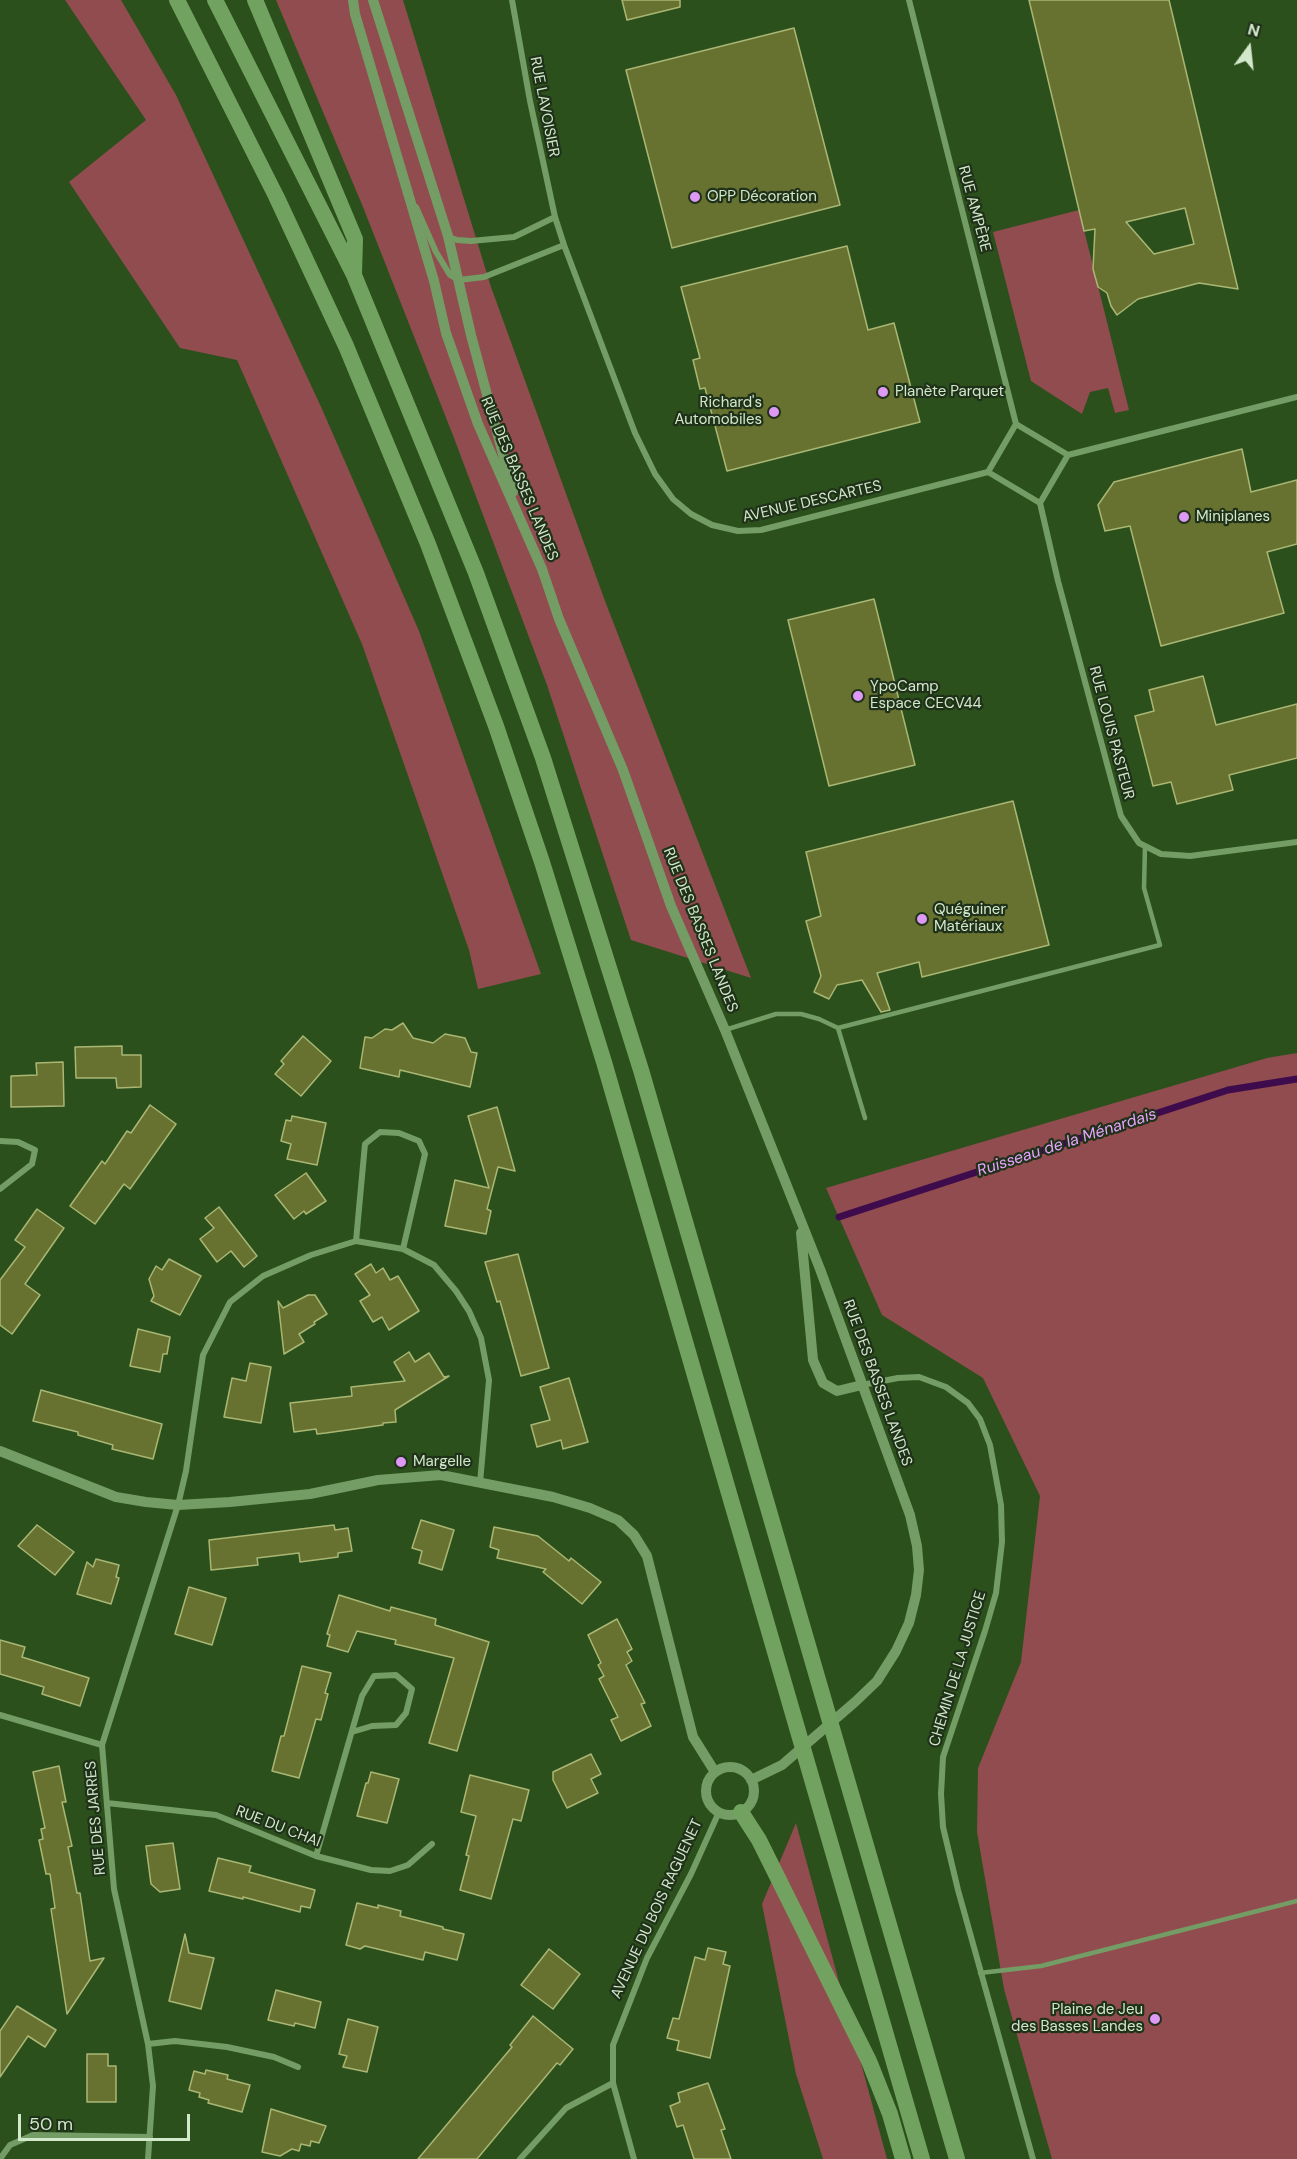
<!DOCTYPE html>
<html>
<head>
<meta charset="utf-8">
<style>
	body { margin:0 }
	#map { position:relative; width:1297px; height:2159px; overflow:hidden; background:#2b501c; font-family:"DM Sans",sans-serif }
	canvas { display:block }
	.north { position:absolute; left:1219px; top:18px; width:60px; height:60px; -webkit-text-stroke:4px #20311a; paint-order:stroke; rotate:15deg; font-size:16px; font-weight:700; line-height:24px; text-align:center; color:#d2e8cb }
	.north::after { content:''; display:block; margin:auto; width:21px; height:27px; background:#d2e8cb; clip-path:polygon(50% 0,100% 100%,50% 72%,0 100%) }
	.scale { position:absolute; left:18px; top:2114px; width:172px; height:27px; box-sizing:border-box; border:3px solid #d2e8cb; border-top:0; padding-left:8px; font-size:18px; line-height:21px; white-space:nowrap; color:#d2e8cb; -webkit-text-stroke:4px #20311a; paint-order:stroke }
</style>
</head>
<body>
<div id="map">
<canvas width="1297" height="2159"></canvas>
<div class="north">N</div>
<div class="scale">50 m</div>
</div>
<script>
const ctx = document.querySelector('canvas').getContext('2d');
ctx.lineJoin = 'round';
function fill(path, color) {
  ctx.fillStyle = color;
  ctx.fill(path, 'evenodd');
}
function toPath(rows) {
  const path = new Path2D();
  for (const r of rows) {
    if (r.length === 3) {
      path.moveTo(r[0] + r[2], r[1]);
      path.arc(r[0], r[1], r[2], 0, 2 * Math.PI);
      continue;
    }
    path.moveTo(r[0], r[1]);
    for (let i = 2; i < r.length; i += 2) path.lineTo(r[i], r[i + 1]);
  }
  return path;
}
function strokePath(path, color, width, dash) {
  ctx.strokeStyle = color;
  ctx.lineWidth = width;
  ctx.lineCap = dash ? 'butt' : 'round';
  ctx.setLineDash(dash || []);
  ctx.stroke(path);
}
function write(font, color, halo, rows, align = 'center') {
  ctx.font = font + ' "DM Sans",sans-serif';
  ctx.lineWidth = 4.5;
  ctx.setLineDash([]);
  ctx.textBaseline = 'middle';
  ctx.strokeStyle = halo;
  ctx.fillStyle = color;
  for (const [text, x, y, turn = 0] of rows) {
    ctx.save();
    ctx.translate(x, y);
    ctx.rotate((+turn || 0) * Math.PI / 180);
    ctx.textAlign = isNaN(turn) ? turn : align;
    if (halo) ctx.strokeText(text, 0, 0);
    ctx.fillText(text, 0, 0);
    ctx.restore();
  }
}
fill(toPath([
	[65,0,121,0,176,95,322,409,419,631,541,974,478,989,469,950,362,644,237,360,180,348,69,182,146,120],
	[276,0,403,0,491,287,605,601,751,978,631,940,547,685,454,438,363,207],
	[1079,210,1129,410,1115,413,1108,388,1090,392,1082,414,1031,381,993,232],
	[1297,1053,1297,2159,1052,2159,1004,1989,977,1832,978,1768,1021,1662,1040,1496,983,1378,882,1315,826,1188,1267,1058],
	[796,1823,887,2159,823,2159,796,2074,762,1904]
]), '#914c4f');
strokePath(toPath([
	[839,1217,1228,1090,1297,1079]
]), '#3e0c4c', 7);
const building = toPath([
	[622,0,680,0,680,7,627,20,622,0],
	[1029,0,1169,0,1238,289,1199,283,1138,299,1117,315,1111,306,1107,293,1098,287,1093,269,1095,229,1084,231,1029,0],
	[1185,208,1194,244,1154,254,1126,222,1185,208],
	[794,28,840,205,672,248,626,70,794,28],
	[847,246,868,330,894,323,920,422,727,471,705,388,700,389,693,360,700,358,681,287,847,246],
	[1242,449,1251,492,1297,480,1297,544,1267,552,1284,613,1161,646,1130,526,1105,531,1098,505,1114,482,1242,449],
	[874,599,915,765,829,786,788,620,874,599],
	[1203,676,1216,725,1297,704,1297,758,1229,775,1233,790,1177,804,1171,782,1153,786,1135,716,1154,711,1149,690,1203,676],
	[1013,801,1049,945,922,977,919,962,877,973,890,1010,881,1012,862,980,837,985,829,999,814,992,821,976,806,921,821,916,806,852,1013,801],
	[403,1023,413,1038,433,1043,445,1034,465,1038,471,1052,477,1053,470,1087,400,1070,399,1077,360,1068,365,1037,372,1038,385,1029,392,1030,403,1023],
	[303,1036,331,1061,301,1096,275,1074,284,1064,281,1061,303,1036],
	[122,1046,122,1055,141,1055,141,1087,117,1088,116,1078,76,1078,75,1047,122,1046],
	[63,1062,64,1106,11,1107,11,1076,37,1075,36,1063,63,1062],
	[150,1105,176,1124,130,1189,124,1184,95,1224,70,1206,102,1161,105,1164,127,1131,131,1133,150,1105],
	[497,1107,515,1171,498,1167,487,1209,491,1211,486,1234,445,1226,455,1180,489,1188,468,1116,497,1107],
	[292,1116,326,1123,317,1165,287,1159,291,1144,281,1141,286,1120,291,1121,292,1116],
	[306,1173,326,1201,306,1214,304,1211,294,1219,275,1195,306,1173],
	[219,1207,257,1256,244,1267,231,1251,217,1262,200,1239,214,1228,205,1218,219,1207],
	[37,1209,64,1228,25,1284,40,1295,12,1334,0,1325,0,1280,25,1247,15,1240,37,1209],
	[518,1254,549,1368,521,1376,500,1301,497,1302,485,1262,518,1254],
	[169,1259,201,1276,180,1315,151,1301,154,1296,149,1279,156,1266,162,1270,169,1259],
	[371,1264,376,1273,383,1268,390,1280,398,1276,419,1311,389,1330,382,1317,373,1322,360,1301,370,1295,355,1274,371,1264],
	[308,1295,315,1295,327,1314,314,1322,315,1324,299,1334,304,1342,284,1354,278,1301,283,1308,308,1295],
	[138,1329,170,1337,167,1354,163,1354,160,1372,130,1366,138,1329],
	[409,1352,415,1362,429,1353,444,1377,449,1376,395,1410,396,1422,383,1423,383,1425,326,1433,317,1434,316,1429,294,1432,290,1403,352,1396,351,1387,405,1381,394,1362,409,1352],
	[250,1363,271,1367,261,1423,224,1417,232,1378,246,1381,250,1363],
	[569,1378,588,1442,563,1449,561,1440,537,1447,531,1425,550,1420,540,1387,569,1378],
	[41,1390,162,1424,153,1459,112,1449,113,1445,78,1435,78,1432,33,1421,41,1390],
	[421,1520,454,1530,442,1570,419,1563,422,1551,412,1548,421,1520],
	[37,1525,74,1552,55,1575,18,1546,37,1525],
	[334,1525,335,1530,348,1528,352,1551,338,1553,338,1557,300,1562,299,1553,257,1558,258,1565,211,1570,209,1540,334,1525],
	[494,1527,538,1536,569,1561,571,1558,601,1582,582,1604,543,1572,546,1569,497,1558,499,1550,490,1547,494,1527],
	[96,1559,119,1565,116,1577,119,1578,111,1604,77,1594,87,1562,93,1567,96,1559],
	[189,1587,226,1598,212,1645,175,1634,189,1587],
	[339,1595,390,1611,391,1607,436,1619,435,1625,489,1642,457,1751,429,1743,454,1658,395,1644,396,1640,357,1631,348,1652,327,1646,330,1635,327,1634,339,1595],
	[617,1619,632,1649,627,1652,632,1661,626,1665,645,1703,641,1704,651,1726,621,1741,611,1720,618,1717,599,1679,604,1676,598,1665,601,1663,588,1635,617,1619],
	[0,1640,25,1647,22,1657,89,1678,80,1706,42,1694,44,1687,0,1674,0,1640],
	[302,1666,331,1673,325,1693,328,1694,321,1720,316,1719,299,1778,272,1771,281,1736,284,1736,302,1666],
	[591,1754,601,1774,591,1779,598,1793,567,1808,553,1780,553,1772,591,1754],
	[59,1766,66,1802,62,1802,72,1846,68,1847,77,1893,80,1893,90,1961,104,1958,67,2014,51,1909,55,1908,50,1874,46,1874,39,1840,43,1839,41,1829,45,1828,33,1772,59,1766],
	[371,1772,399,1779,387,1823,357,1816,366,1783,368,1783,371,1772],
	[470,1775,529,1790,521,1821,513,1819,491,1899,460,1890,469,1856,466,1855,476,1816,461,1812,470,1775],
	[173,1843,180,1889,160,1892,151,1884,146,1846,173,1843],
	[218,1858,251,1866,249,1872,315,1890,310,1908,301,1906,300,1912,243,1897,243,1899,209,1891,218,1858],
	[357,1903,378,1908,378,1905,401,1911,400,1916,443,1927,443,1929,464,1934,457,1960,425,1952,423,1960,365,1946,360,1949,346,1945,357,1903],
	[185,1934,189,1953,214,1958,201,2009,169,2001,185,1934],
	[708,1948,726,1952,723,1964,730,1966,710,2058,677,2050,679,2041,667,2038,673,2018,679,2019,695,1957,705,1960,708,1948],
	[549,1949,580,1974,553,2009,521,1985,549,1949],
	[276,1990,321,2002,315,2028,295,2023,294,2026,268,2020,276,1990],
	[17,2006,56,2030,45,2047,28,2036,0,2077,0,2031,17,2006],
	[533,2016,573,2049,560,2065,557,2063,477,2159,418,2159,512,2047,510,2045,533,2016],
	[348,2019,378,2027,367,2072,343,2067,347,2056,339,2054,348,2019],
	[87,2054,108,2054,108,2066,116,2066,116,2102,87,2102,87,2054],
	[206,2070,228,2075,227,2079,250,2085,242,2112,208,2103,209,2100,199,2097,200,2093,189,2090,194,2071,205,2074,206,2070],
	[708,2083,725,2129,721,2130,731,2159,694,2159,683,2125,677,2127,670,2106,680,2102,678,2093,708,2083],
	[271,2109,326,2126,319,2143,311,2141,310,2146,301,2144,299,2151,292,2149,280,2156,262,2152,271,2109]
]);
fill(building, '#677230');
strokePath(building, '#aab774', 1.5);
strokePath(toPath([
	[838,1028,865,1118],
	[725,1030,776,1014,801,1014,819,1019,838,1028,1160,945,1144,888,1145,846],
	[980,1973,1041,1966,1297,1901]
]), '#749d65', 4.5);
strokePath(toPath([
	[512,0,530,101,555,217,564,245,635,433,655,474,673,499,691,514,712,525,738,531,761,530,988,472],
	[909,0,1016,424],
	[416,207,436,252,450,275,459,280,484,277,564,245],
	[449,237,457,240,471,241,514,237,555,217],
	[1016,424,1068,455,1040,503,988,472,1016,424],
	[1068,455,1297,397],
	[1040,503,1058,581,1121,816,1139,843,1161,854,1190,856,1297,842],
	[0,1141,18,1142,35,1150,32,1164,0,1189],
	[356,1241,365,1144,380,1132,399,1133,419,1141,425,1154,403,1249],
	[862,1385,898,1378,919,1377,946,1387,968,1403,980,1419,990,1445,1001,1505,1002,1542,996,1593,985,1631,943,1757,941,1794,943,1827,958,1890,1033,2159],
	[0,1715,102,1745],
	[107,1803,216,1815,316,1856,371,1870,390,1871,408,1865,432,1844],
	[316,1856,362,1696,374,1676,396,1675,412,1689,406,1713,396,1725,372,1726,352,1732],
	[148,2044,175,2041,227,2047,274,2057,298,2067],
	[0,2159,10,2145,33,2135,150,2137],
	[148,2159,153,2086,148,2044,114,1889,102,1745,178,1505,186,1471,203,1355,230,1302,263,1276,311,1255,356,1241,403,1249,434,1265,456,1291,469,1311,481,1338,489,1380,480,1483],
	[520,2159,566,2108,613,2083],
	[634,2159,613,2083,613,2045,647,1958,691,1874,719,1812]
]), '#749d65', 6);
strokePath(toPath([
	[353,0,355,14,434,281,446,333,478,424,542,569,559,619,623,770,671,906,725,1030,820,1269,910,1515,917,1546,919,1570,916,1595,909,1623,896,1651,877,1681,855,1702,782,1765,751,1780],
	[373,0,448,236,471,335,513,492],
	[801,1233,813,1360,823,1383,837,1391,862,1385],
	[0,1451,116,1497,146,1502,178,1505,230,1502,310,1494,378,1480,441,1475,553,1497,590,1508,618,1520,634,1535,647,1556,693,1737,715,1772],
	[730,1791,24]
]), '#749d65', 10);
strokePath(toPath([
	[177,0,276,196,346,346,428,544,496,726,542,862,604,1062,922,2159],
	[215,0,354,275,476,573,543,758,641,1070,957,2159],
	[255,0,355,239,354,274],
	[741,1812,759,1840,869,2061,890,2114,903,2159]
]), '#72a260', 16);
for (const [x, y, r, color] of [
	[695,197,6,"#dd99f3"],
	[883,392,6,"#dd99f3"],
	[774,412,6,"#dd99f3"],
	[1184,517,6,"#dd99f3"],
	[858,696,6,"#dd99f3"],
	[922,919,6,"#dd99f3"],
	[401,1462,6,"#dd99f3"],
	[1155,2019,6,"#dd99f3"]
]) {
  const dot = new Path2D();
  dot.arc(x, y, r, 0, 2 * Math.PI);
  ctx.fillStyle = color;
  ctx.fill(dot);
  strokePath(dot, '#20311a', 2);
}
write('15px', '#d2e8cb', '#20311a', [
	["RUE LAVOISIER",544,107,79],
	["RUE AMPÈRE",974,209,75],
	["RUE DES BASSES LANDES",519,479,67],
	["AVENUE DESCARTES",812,502,-13],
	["RUE LOUIS PASTEUR",1111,733,75],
	["RUE DES BASSES LANDES",700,930,68],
	["RUE DES BASSES LANDES",877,1383,70],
	["CHEMIN DE LA JUSTICE",958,1669,-73],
	["RUE DES JARRES",96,1818,-95],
	["RUE DU CHAI",278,1827,21],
	["AVENUE DU BOIS RAGUENET",657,1909,-65]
]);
write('15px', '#d2e8cb', '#20311a', [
	["OPP Décoration",707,197],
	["Planète Parquet",895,392],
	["Richard's",762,403,"right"],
	["Automobiles",762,420,"right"],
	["Miniplanes",1196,517],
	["YpoCamp",870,687],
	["Espace CECV44",870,704],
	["Quéguiner",934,910],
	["Matériaux",934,927],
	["Margelle",413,1462],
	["Plaine de Jeu",1143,2010,"right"],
	["des Basses Landes",1143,2027,"right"]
], 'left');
write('italic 16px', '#e7a3fc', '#20311a', [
	["Ruisseau de la Ménardais",1067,1143,-18]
]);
</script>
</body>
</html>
